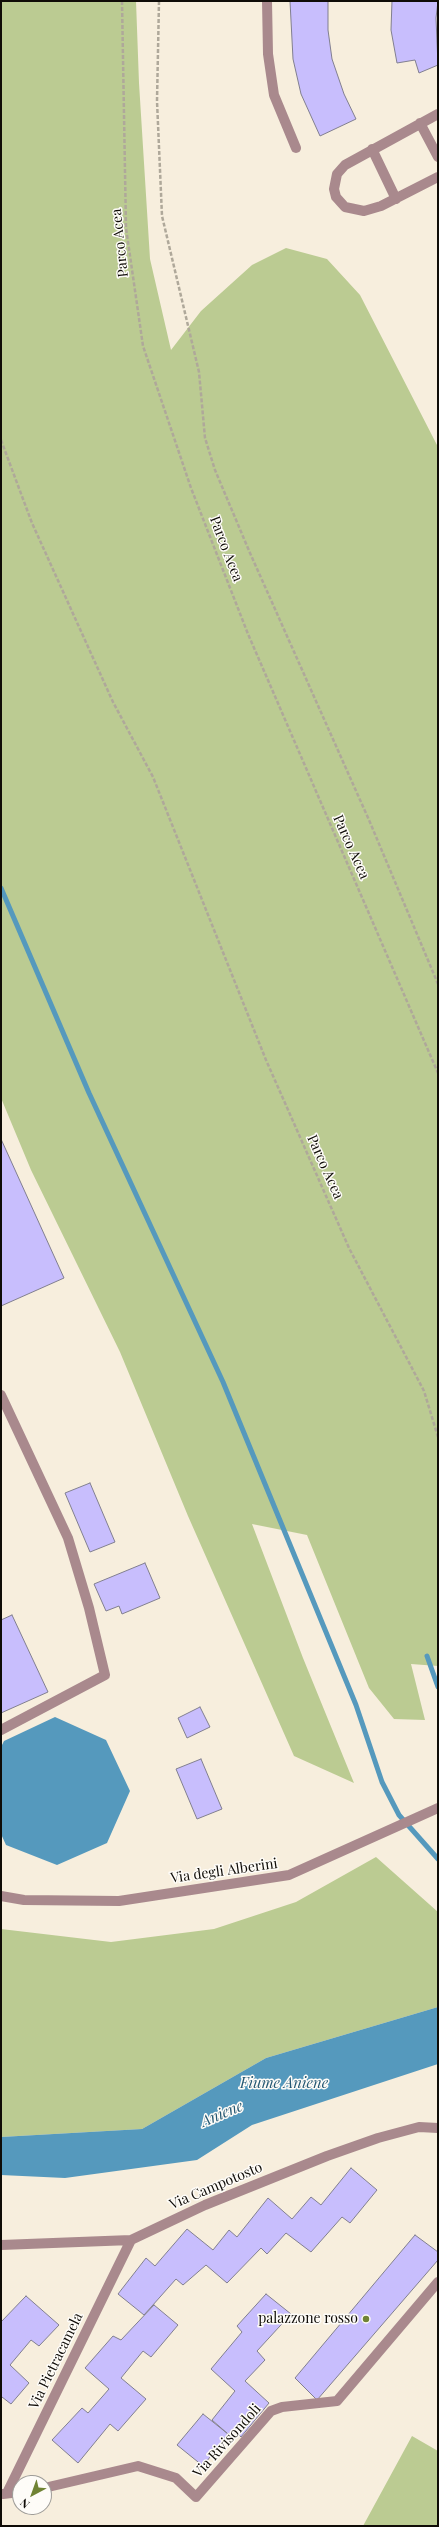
<!DOCTYPE html>
<html>
<head>
<meta charset="utf-8">
<style>
	body { margin:0 }
	#map { position:relative; width:439px; height:2527px; overflow:hidden; background:#f7eedd; font-family:"Playfair Display",serif }
	canvas { display:block }
	.frame { position:absolute; inset:0; border:2px solid #0f0c07; pointer-events:none }
	.north { position:absolute; left:12px; top:2475px; width:40px; height:40px; box-sizing:border-box; background:#fefcf8; border:1px solid #9e9c98; border-radius:50%; rotate:221deg; font-size:11px; font-weight:700; line-height:16px; text-align:center; color:#0f0c07 }
	.north::after { content:''; display:block; margin:auto; width:14px; height:18px; background:#708334; clip-path:polygon(50% 0,100% 100%,50% 72%,0 100%) }
</style>
</head>
<body>
<div id="map">
<canvas width="439" height="2527"></canvas>
<div class="frame"></div>
<div class="north">N</div>
</div>
<script>
const ctx = document.querySelector('canvas').getContext('2d');
ctx.lineJoin = 'round';
function fill(path, color) {
  ctx.fillStyle = color;
  ctx.fill(path, 'evenodd');
}
function toPath(rows) {
  const path = new Path2D();
  for (const r of rows) {
    path.moveTo(r[0], r[1]);
    for (let i = 2; i < r.length; i += 2) path.lineTo(r[i], r[i + 1]);
  }
  return path;
}
function strokePath(path, color, width, dash) {
  ctx.strokeStyle = color;
  ctx.lineWidth = width;
  ctx.lineCap = dash ? 'butt' : 'round';
  ctx.setLineDash(dash || []);
  ctx.stroke(path);
}
function write(font, color, halo, rows, align = 'center') {
  ctx.font = font + ' "Playfair Display",serif';
  ctx.lineWidth = 3;
  ctx.setLineDash([]);
  ctx.textBaseline = 'middle';
  ctx.strokeStyle = halo;
  ctx.fillStyle = color;
  for (const [text, x, y, turn = 0] of rows) {
    ctx.save();
    ctx.translate(x, y);
    ctx.rotate((+turn || 0) * Math.PI / 180);
    ctx.textAlign = isNaN(turn) ? turn : align;
    if (halo) ctx.strokeText(text, 0, 0);
    ctx.fillText(text, 0, 0);
    ctx.restore();
  }
}
fill(toPath([
	[1,1,136,1,139,83,150,259,171,350,201,311,252,265,286,248,327,259,360,295,438,447,438,1666,411,1664,425,1720,394,1719,369,1688,307,1535,252,1524,303,1658,354,1783,294,1756,188,1516,120,1352,31,1170,1,1098],
	[376,1857,438,1912,438,2007,266,2058,142,2129,1,2137,1,1929,111,1942,214,1929,296,1902],
	[412,2436,438,2451,438,2526,363,2526]
]), '#bbcb92');
fill(toPath([
	[55,1717,106,1740,130,1791,107,1843,57,1865,6,1845,1,1834,1,1747,4,1741],
	[438,2007,438,2064,252,2125,197,2160,65,2178,1,2175,1,2137,142,2129,266,2058]
]), '#5599bd');
strokePath(toPath([
	[1,888,89,1093,223,1382,356,1705,382,1782,399,1815,438,1859],
	[427,1656,438,1687]
]), '#5599bd', 5);
const building = toPath([
	[290,1,328,1,328,30,332,59,344,94,356,119,320,136,301,94,293,59,290,1],
	[392,1,438,1,436,18,438,65,419,73,415,60,397,63,391,30,392,1],
	[1,1139,64,1278,1,1306,1,1139],
	[90,1483,115,1542,90,1552,65,1493,90,1483],
	[145,1563,160,1598,122,1614,119,1606,106,1611,94,1584,145,1563],
	[12,1615,48,1692,1,1713,1,1620,12,1615],
	[200,1707,210,1727,187,1738,178,1718,200,1707],
	[201,1759,222,1809,197,1819,176,1769,201,1759],
	[351,2168,377,2190,350,2223,342,2217,311,2252,286,2233,267,2254,261,2248,227,2283,206,2265,183,2285,176,2279,144,2315,118,2294,146,2258,155,2266,187,2229,213,2250,229,2230,237,2237,268,2198,292,2219,311,2197,321,2205,351,2168],
	[415,2235,438,2252,438,2260,317,2400,295,2378,415,2235],
	[266,2294,291,2314,257,2351,265,2360,245,2381,269,2403,241,2437,235,2431,228,2434,212,2420,235,2391,211,2369,242,2332,237,2326,266,2294],
	[26,2296,59,2325,39,2346,31,2340,10,2365,29,2383,11,2404,2,2397,1,2399,1,2322,26,2296],
	[154,2305,178,2325,151,2357,143,2351,121,2378,146,2399,118,2431,110,2424,78,2463,52,2440,82,2408,88,2413,109,2389,85,2368,113,2336,121,2340,154,2305],
	[203,2414,228,2434,203,2466,177,2445,203,2414]
]);
fill(building, '#c8befd');
strokePath(building, '#817f8f', 1);
strokePath(toPath([
	[122,1,126,228,143,346,191,488,248,634,438,1073],
	[159,1,157,101,162,216,199,372,205,438,215,470,250,553,369,820,438,984],
	[1,440,32,523,113,702,153,777,266,1060,349,1248,424,1391,438,1437]
]), '#afa89a', 2.5, [4, 2]);
strokePath(toPath([
	[1,1395,68,1538,89,1608,105,1675,1,1730]
]), '#a9898d', 10);
strokePath(toPath([
	[267,1,268,54,274,95,296,148],
	[438,114,345,165,337,174,334,189,336,197,345,207,364,211,381,206,438,177],
	[420,123,438,157],
	[372,149,396,199],
	[1,1896,24,1900,119,1901,289,1875,438,1808],
	[1,2245,131,2240,205,2205,327,2156,378,2138,419,2127,438,2128],
	[44,2488,138,2466,176,2478,196,2497,271,2411,282,2407,337,2401,438,2282],
	[7,2493,131,2240],
	[3,2494,20,2492]
]), '#a9898d', 10);
for (const [x, y, r, color] of [
	[366,2319,4,"#708334"]
]) {
  const dot = new Path2D();
  dot.arc(x, y, r, 0, 2 * Math.PI);
  ctx.fillStyle = color;
  ctx.fill(dot);
  strokePath(dot, '#fefcf8', 1.5);
}
write('14px', '#0f0c07', '#fefcf8', [
	["Parco Acea",120,243,-96],
	["Parco Acea",226,549,69],
	["Parco Acea",351,847,66],
	["Parco Acea",325,1167,66],
	["Via degli Alberini",224,1871,-8],
	["Via Campotosto",216,2186,-23],
	["Via Pietracamela",56,2361,-64],
	["Via Rivisondoli",227,2441,-48]
]);
write('14px', '#0f0c07', '#fefcf8', [
	["palazzone rosso",358,2319]
], 'right');
write('italic 15px', '#245873', '#fefcf8', [
	["Fiume Aniene",284,2083],
	["Aniene",222,2114,-23]
]);
</script>
</body>
</html>
